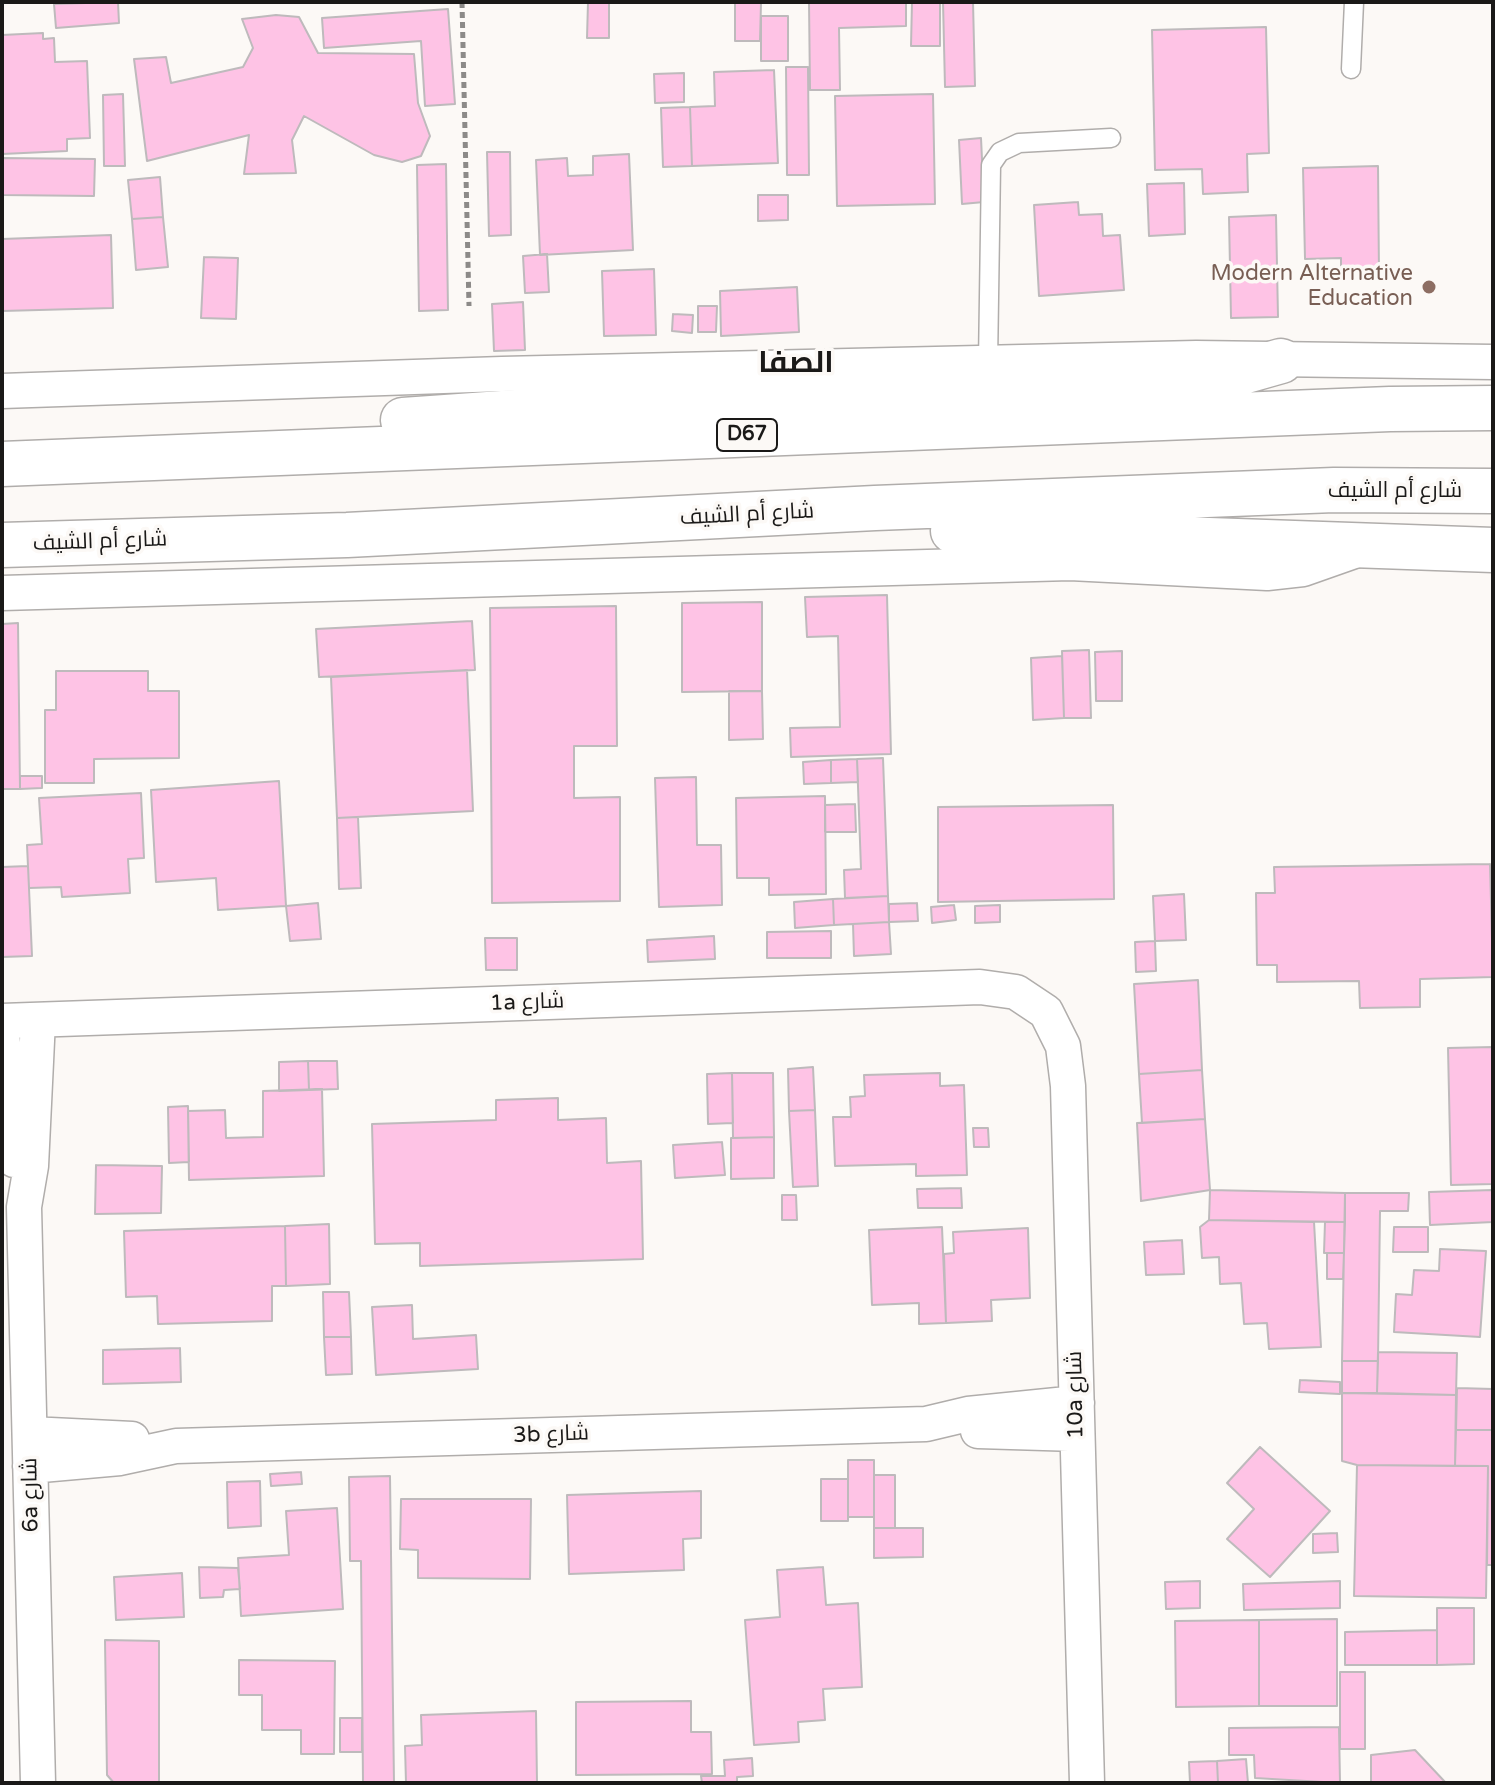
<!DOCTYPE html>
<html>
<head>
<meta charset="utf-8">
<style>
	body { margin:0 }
	#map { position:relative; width:1495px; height:1785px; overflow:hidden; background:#fcf9f6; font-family:"Varela Round",sans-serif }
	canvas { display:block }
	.frame { position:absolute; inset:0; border:4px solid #1a1918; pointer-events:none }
</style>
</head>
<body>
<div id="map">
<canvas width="1495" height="1785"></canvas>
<div class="frame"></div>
</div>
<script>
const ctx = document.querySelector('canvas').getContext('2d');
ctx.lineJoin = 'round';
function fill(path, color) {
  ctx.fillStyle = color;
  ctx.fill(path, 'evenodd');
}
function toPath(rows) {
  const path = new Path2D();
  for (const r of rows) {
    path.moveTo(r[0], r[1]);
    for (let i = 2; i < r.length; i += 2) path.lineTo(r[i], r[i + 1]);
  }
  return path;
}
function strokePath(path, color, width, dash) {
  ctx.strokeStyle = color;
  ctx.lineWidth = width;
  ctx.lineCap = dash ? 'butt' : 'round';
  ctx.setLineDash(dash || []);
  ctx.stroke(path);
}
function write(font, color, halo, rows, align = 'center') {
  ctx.font = font + ' "Varela Round",Cairo,sans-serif';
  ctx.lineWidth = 7;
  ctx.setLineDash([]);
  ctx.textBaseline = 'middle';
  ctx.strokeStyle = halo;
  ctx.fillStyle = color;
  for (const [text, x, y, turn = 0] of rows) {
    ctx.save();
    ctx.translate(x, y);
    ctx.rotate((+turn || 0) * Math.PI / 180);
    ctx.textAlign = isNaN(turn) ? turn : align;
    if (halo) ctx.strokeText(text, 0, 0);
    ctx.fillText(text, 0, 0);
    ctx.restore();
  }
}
const building = toPath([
	[118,2,119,23,56,28,54,4,118,2],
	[588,2,609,2,609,38,587,38,588,2],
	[809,2,906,2,906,26,839,28,840,90,810,90,809,2],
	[912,2,940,2,940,46,911,46,912,2],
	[943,2,973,2,975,86,945,87,943,2],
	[735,3,761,3,760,41,735,41,735,3],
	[448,9,455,104,425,106,421,41,324,48,322,18,448,9],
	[276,15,299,17,318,53,414,54,418,103,430,136,421,156,402,162,374,155,304,116,292,140,296,173,244,174,249,135,147,161,134,59,166,57,171,83,243,67,253,48,242,19,276,15],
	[761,16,788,16,788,61,761,61,761,16],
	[1266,27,1269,153,1247,154,1248,192,1203,194,1202,169,1155,170,1152,30,1266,27],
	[43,33,43,39,54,38,55,62,87,61,90,138,67,139,67,151,2,154,2,35,43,33],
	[786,67,808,67,809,175,787,175,786,67],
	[774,70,778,163,692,166,690,107,715,106,714,72,774,70],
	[684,73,684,102,655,103,654,74,684,73],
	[123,94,125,166,104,166,103,95,123,94],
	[933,94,935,204,837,206,835,96,933,94],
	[690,107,692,166,663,167,661,108,690,107],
	[981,138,984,202,962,204,959,140,981,138],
	[487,152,510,152,511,235,489,236,487,152],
	[629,154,633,250,540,255,536,160,567,158,568,176,593,175,593,156,629,154],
	[2,158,95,159,94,196,2,195,2,158],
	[446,164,448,310,419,311,417,165,446,164],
	[1378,166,1379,275,1341,275,1341,258,1305,259,1303,168,1378,166],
	[160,177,163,217,132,219,128,180,160,177],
	[1184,183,1185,234,1149,236,1147,184,1184,183],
	[758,195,788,195,788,220,758,221,758,195],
	[1078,202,1079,215,1102,214,1103,236,1120,235,1124,290,1039,296,1034,205,1078,202],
	[1276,215,1278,317,1231,318,1229,217,1276,215],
	[163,217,168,267,136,270,132,219,163,217],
	[111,235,113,308,2,311,2,239,111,235],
	[547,254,549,292,525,293,523,256,547,254],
	[204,257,238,258,236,319,201,318,204,257],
	[654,269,656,335,604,336,602,271,654,269],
	[797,287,799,332,721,336,720,291,797,287],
	[523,302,525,350,494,351,492,304,523,302],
	[698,306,717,306,716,332,698,332,698,306],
	[673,314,693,315,692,333,672,331,673,314],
	[887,595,891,754,791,757,790,728,840,727,838,636,807,637,805,597,887,595],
	[762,602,762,691,682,692,682,603,762,602],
	[616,606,617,746,574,746,574,798,620,797,620,901,492,903,490,608,616,606],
	[472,621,475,670,319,677,316,629,472,621],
	[18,623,20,789,2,789,2,624,18,623],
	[1089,650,1091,718,1064,718,1062,651,1089,650],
	[1122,651,1122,701,1096,701,1095,652,1122,651],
	[1062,656,1064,718,1033,720,1031,658,1062,656],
	[467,670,473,811,337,818,331,677,467,670],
	[56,671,148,671,148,691,179,691,179,758,94,759,94,783,45,783,45,710,56,710,56,671],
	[729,691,762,691,763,739,729,740,729,691],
	[883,758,888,896,845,898,844,870,861,869,857,759,883,758],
	[857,759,858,782,831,783,831,760,857,759],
	[831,760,831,783,804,784,803,762,831,760],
	[20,776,42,776,42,788,20,789,20,776],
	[696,777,697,845,721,845,722,905,659,907,655,778,696,777],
	[279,781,286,906,218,910,216,878,156,882,151,790,279,781],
	[141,793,144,858,128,859,130,893,62,897,61,887,29,888,27,845,42,844,39,798,141,793],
	[825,796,826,894,769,895,769,878,737,878,736,798,825,796],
	[855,804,856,832,825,832,825,805,855,804],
	[1113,805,1114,899,938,902,938,807,1113,805],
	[358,817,361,888,339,889,337,818,358,817],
	[1490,864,1493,977,1420,979,1420,1007,1360,1008,1359,981,1277,982,1277,965,1257,965,1256,893,1275,893,1274,867,1490,864],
	[28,866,32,956,2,957,2,867,28,866],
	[1184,894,1186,940,1155,941,1153,896,1184,894],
	[888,896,889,922,834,925,833,899,888,896],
	[833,899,834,925,795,928,794,902,833,899],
	[318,903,321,939,290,941,286,906,318,903],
	[917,903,918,921,889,922,889,904,917,903],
	[954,905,956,920,932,923,931,907,954,905],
	[1000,905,1000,922,975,923,975,906,1000,905],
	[889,922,891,954,854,956,853,924,889,922],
	[831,931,831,958,767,958,767,932,831,931],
	[714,936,715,959,648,962,647,940,714,936],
	[485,938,517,938,517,970,486,970,485,938],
	[1155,941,1156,971,1136,972,1135,942,1155,941],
	[1198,980,1202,1070,1139,1074,1134,984,1198,980],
	[1493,1047,1493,1184,1451,1185,1448,1048,1493,1047],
	[308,1061,309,1090,279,1091,279,1062,308,1061],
	[308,1061,337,1061,338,1089,309,1090,308,1061],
	[813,1067,815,1110,789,1111,788,1069,813,1067],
	[1202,1070,1205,1119,1142,1123,1139,1074,1202,1070],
	[732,1073,733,1123,708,1124,707,1074,732,1073],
	[732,1073,773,1073,774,1137,733,1138,732,1073],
	[940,1073,940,1086,964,1085,967,1175,916,1176,916,1164,835,1166,833,1117,851,1117,850,1097,865,1096,864,1075,940,1073],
	[322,1089,324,1176,189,1180,188,1111,225,1110,226,1138,263,1137,263,1091,322,1089],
	[558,1098,558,1120,606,1118,607,1163,641,1161,643,1259,420,1266,420,1243,375,1244,372,1124,496,1120,496,1100,558,1098],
	[188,1106,189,1162,169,1163,168,1107,188,1106],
	[815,1110,818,1186,793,1187,789,1111,815,1110],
	[1205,1119,1210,1190,1141,1201,1137,1123,1205,1119],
	[973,1128,988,1128,989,1147,974,1147,973,1128],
	[774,1137,774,1178,731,1179,731,1138,774,1137],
	[722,1142,725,1175,675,1178,673,1145,722,1142],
	[96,1165,162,1166,161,1213,95,1214,96,1165],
	[961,1188,962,1208,918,1208,917,1189,961,1188],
	[1210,1190,1345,1193,1345,1222,1209,1220,1210,1190],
	[1493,1190,1493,1222,1430,1225,1429,1192,1493,1190],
	[1345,1193,1409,1193,1408,1211,1380,1211,1378,1361,1342,1361,1345,1193],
	[782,1195,796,1195,797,1220,782,1220,782,1195],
	[1209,1220,1314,1222,1321,1347,1269,1349,1267,1323,1244,1324,1241,1283,1220,1284,1219,1257,1202,1258,1200,1227,1209,1220],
	[1325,1222,1345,1222,1344,1253,1324,1253,1325,1222],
	[329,1224,330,1284,286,1286,285,1226,329,1224],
	[285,1226,286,1286,272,1286,272,1321,158,1324,157,1296,126,1297,124,1231,285,1226],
	[942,1227,946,1323,919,1324,919,1303,872,1305,869,1230,942,1227],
	[1394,1227,1428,1227,1428,1252,1393,1252,1394,1227],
	[1028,1228,1030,1298,991,1300,992,1321,946,1323,944,1254,954,1253,953,1232,1028,1228],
	[1182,1240,1184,1274,1146,1275,1144,1242,1182,1240],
	[1440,1249,1486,1251,1480,1337,1394,1332,1396,1294,1412,1295,1414,1270,1439,1271,1440,1249],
	[1327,1253,1344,1253,1343,1279,1327,1279,1327,1253],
	[323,1292,349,1292,351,1337,324,1337,323,1292],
	[412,1305,413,1339,476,1335,478,1369,376,1375,372,1307,412,1305],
	[324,1337,351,1337,352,1374,326,1375,324,1337],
	[180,1348,181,1382,103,1384,103,1350,180,1348],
	[1378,1352,1457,1353,1456,1395,1377,1393,1378,1352],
	[1342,1361,1378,1361,1377,1393,1342,1393,1342,1361],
	[1300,1380,1340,1382,1340,1394,1299,1392,1300,1380],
	[1457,1388,1493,1389,1493,1430,1456,1430,1457,1388],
	[1342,1393,1456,1395,1455,1466,1357,1465,1342,1461,1342,1393],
	[1456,1430,1493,1430,1493,1565,1487,1565,1488,1466,1455,1466,1456,1430],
	[1260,1447,1330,1511,1270,1577,1227,1539,1254,1509,1227,1483,1260,1447],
	[848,1460,874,1460,874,1517,848,1517,848,1460],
	[1357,1465,1488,1466,1486,1598,1354,1596,1357,1465],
	[301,1472,302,1484,271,1486,270,1474,301,1472],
	[874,1475,895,1475,895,1528,874,1528,874,1475],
	[390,1476,394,1783,363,1783,361,1561,350,1561,349,1477,390,1476],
	[821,1479,848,1479,848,1521,821,1521,821,1479],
	[260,1481,261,1526,228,1528,227,1482,260,1481],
	[701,1491,701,1538,683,1539,684,1570,569,1574,567,1495,701,1491],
	[401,1499,531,1499,530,1579,418,1578,418,1550,400,1549,401,1499],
	[337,1508,343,1609,241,1616,238,1558,289,1555,286,1511,337,1508],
	[874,1528,923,1528,923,1557,874,1558,874,1528],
	[1337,1533,1338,1552,1313,1553,1313,1534,1337,1533],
	[199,1567,238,1568,240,1589,224,1590,223,1597,200,1598,199,1567],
	[823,1567,826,1605,858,1603,862,1687,823,1689,825,1720,798,1722,799,1742,754,1745,745,1620,780,1617,777,1570,823,1567],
	[182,1573,184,1617,116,1620,114,1577,182,1573],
	[1200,1581,1200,1608,1166,1609,1165,1582,1200,1581],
	[1340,1581,1340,1608,1244,1610,1243,1584,1340,1581],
	[1437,1608,1474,1608,1474,1664,1437,1665,1437,1608],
	[1337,1619,1337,1706,1259,1706,1259,1620,1337,1619],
	[1259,1620,1259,1706,1176,1707,1175,1621,1259,1620],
	[1437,1630,1437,1665,1345,1665,1345,1632,1437,1630],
	[105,1640,159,1641,159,1783,114,1783,107,1775,105,1640],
	[239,1660,335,1661,334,1754,301,1754,301,1730,262,1730,262,1695,239,1695,239,1660],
	[1340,1672,1365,1672,1365,1749,1340,1749,1340,1672],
	[691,1701,691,1732,711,1732,712,1774,576,1775,576,1702,691,1701],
	[536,1711,537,1783,406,1783,405,1746,422,1745,421,1715,536,1711],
	[340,1718,362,1718,362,1752,340,1752,340,1718],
	[1339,1727,1340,1783,1255,1778,1254,1755,1229,1755,1229,1728,1339,1727],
	[1415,1750,1446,1783,1371,1783,1371,1755,1415,1750],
	[752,1758,753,1776,737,1777,737,1783,702,1783,701,1776,725,1776,724,1760,752,1758],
	[1246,1759,1248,1783,1218,1783,1217,1761,1246,1759],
	[1217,1761,1218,1783,1190,1783,1189,1762,1217,1761]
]);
fill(building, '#fec3e5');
strokePath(building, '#bebabc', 2);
const service = toPath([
	[1351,69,1354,2],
	[988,363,991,165,1000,152,1019,143,1111,138]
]);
const minor = toPath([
	[2,391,502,374,1196,358,1493,362],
	[2,593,1070,563,1267,573,1303,569,1357,550],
	[38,1020,31,1166,24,1207,38,1783],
	[2,1021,980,987,1016,992,1046,1012,1063,1046,1068,1086,1087,1783],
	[2,1033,14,1160],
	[978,1431,1077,1434],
	[30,1434,132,1439],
	[30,1466,120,1458,176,1446,926,1424,968,1414,1077,1403]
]);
const primary = toPath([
	[403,420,616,405,1158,386,1221,378,1281,361],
	[2,464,1390,409,1493,408],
	[953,531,1493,550],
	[2,545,347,535,875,508,1334,490,1493,491]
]);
strokePath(service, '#b0adab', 21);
strokePath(minor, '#b0adab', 37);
strokePath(primary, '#b0adab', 47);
strokePath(toPath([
	[462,2,469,306]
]), '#8c8a88', 5, [6, 4]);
strokePath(service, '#fff', 18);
strokePath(minor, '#fff', 34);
strokePath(primary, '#fff', 44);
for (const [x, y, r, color] of [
	[1429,287,8,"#8d6e63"]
]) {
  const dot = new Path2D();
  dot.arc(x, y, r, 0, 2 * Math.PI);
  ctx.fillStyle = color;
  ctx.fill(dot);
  strokePath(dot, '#fcf9f6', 3);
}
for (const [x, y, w] of [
	[747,435,60]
]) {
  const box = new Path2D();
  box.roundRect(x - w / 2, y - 16, w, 32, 6);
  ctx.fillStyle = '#fcf9f6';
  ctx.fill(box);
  strokePath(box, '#1a1918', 2);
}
write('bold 20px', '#1a1918', null, [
	["D67",747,435]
]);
write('22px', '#785e54', '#fcf9f6', [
	["Modern Alternative",1413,274],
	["Education",1413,299]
], 'right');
write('22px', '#1a1918', '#fcf9f6', [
	["شارع أم الشيف",1395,491],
	["شارع أم الشيف",747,515,-3],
	["شارع أم الشيف",100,542,-2],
	["1a شارع",527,1003,-2],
	["10a شارع",1076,1395,-91],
	["3b شارع",551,1435,-2],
	["6a شارع",31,1495,-91]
]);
write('bold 30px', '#1a1918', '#fcf9f6', [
	["الصفا",796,364]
]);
</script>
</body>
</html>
